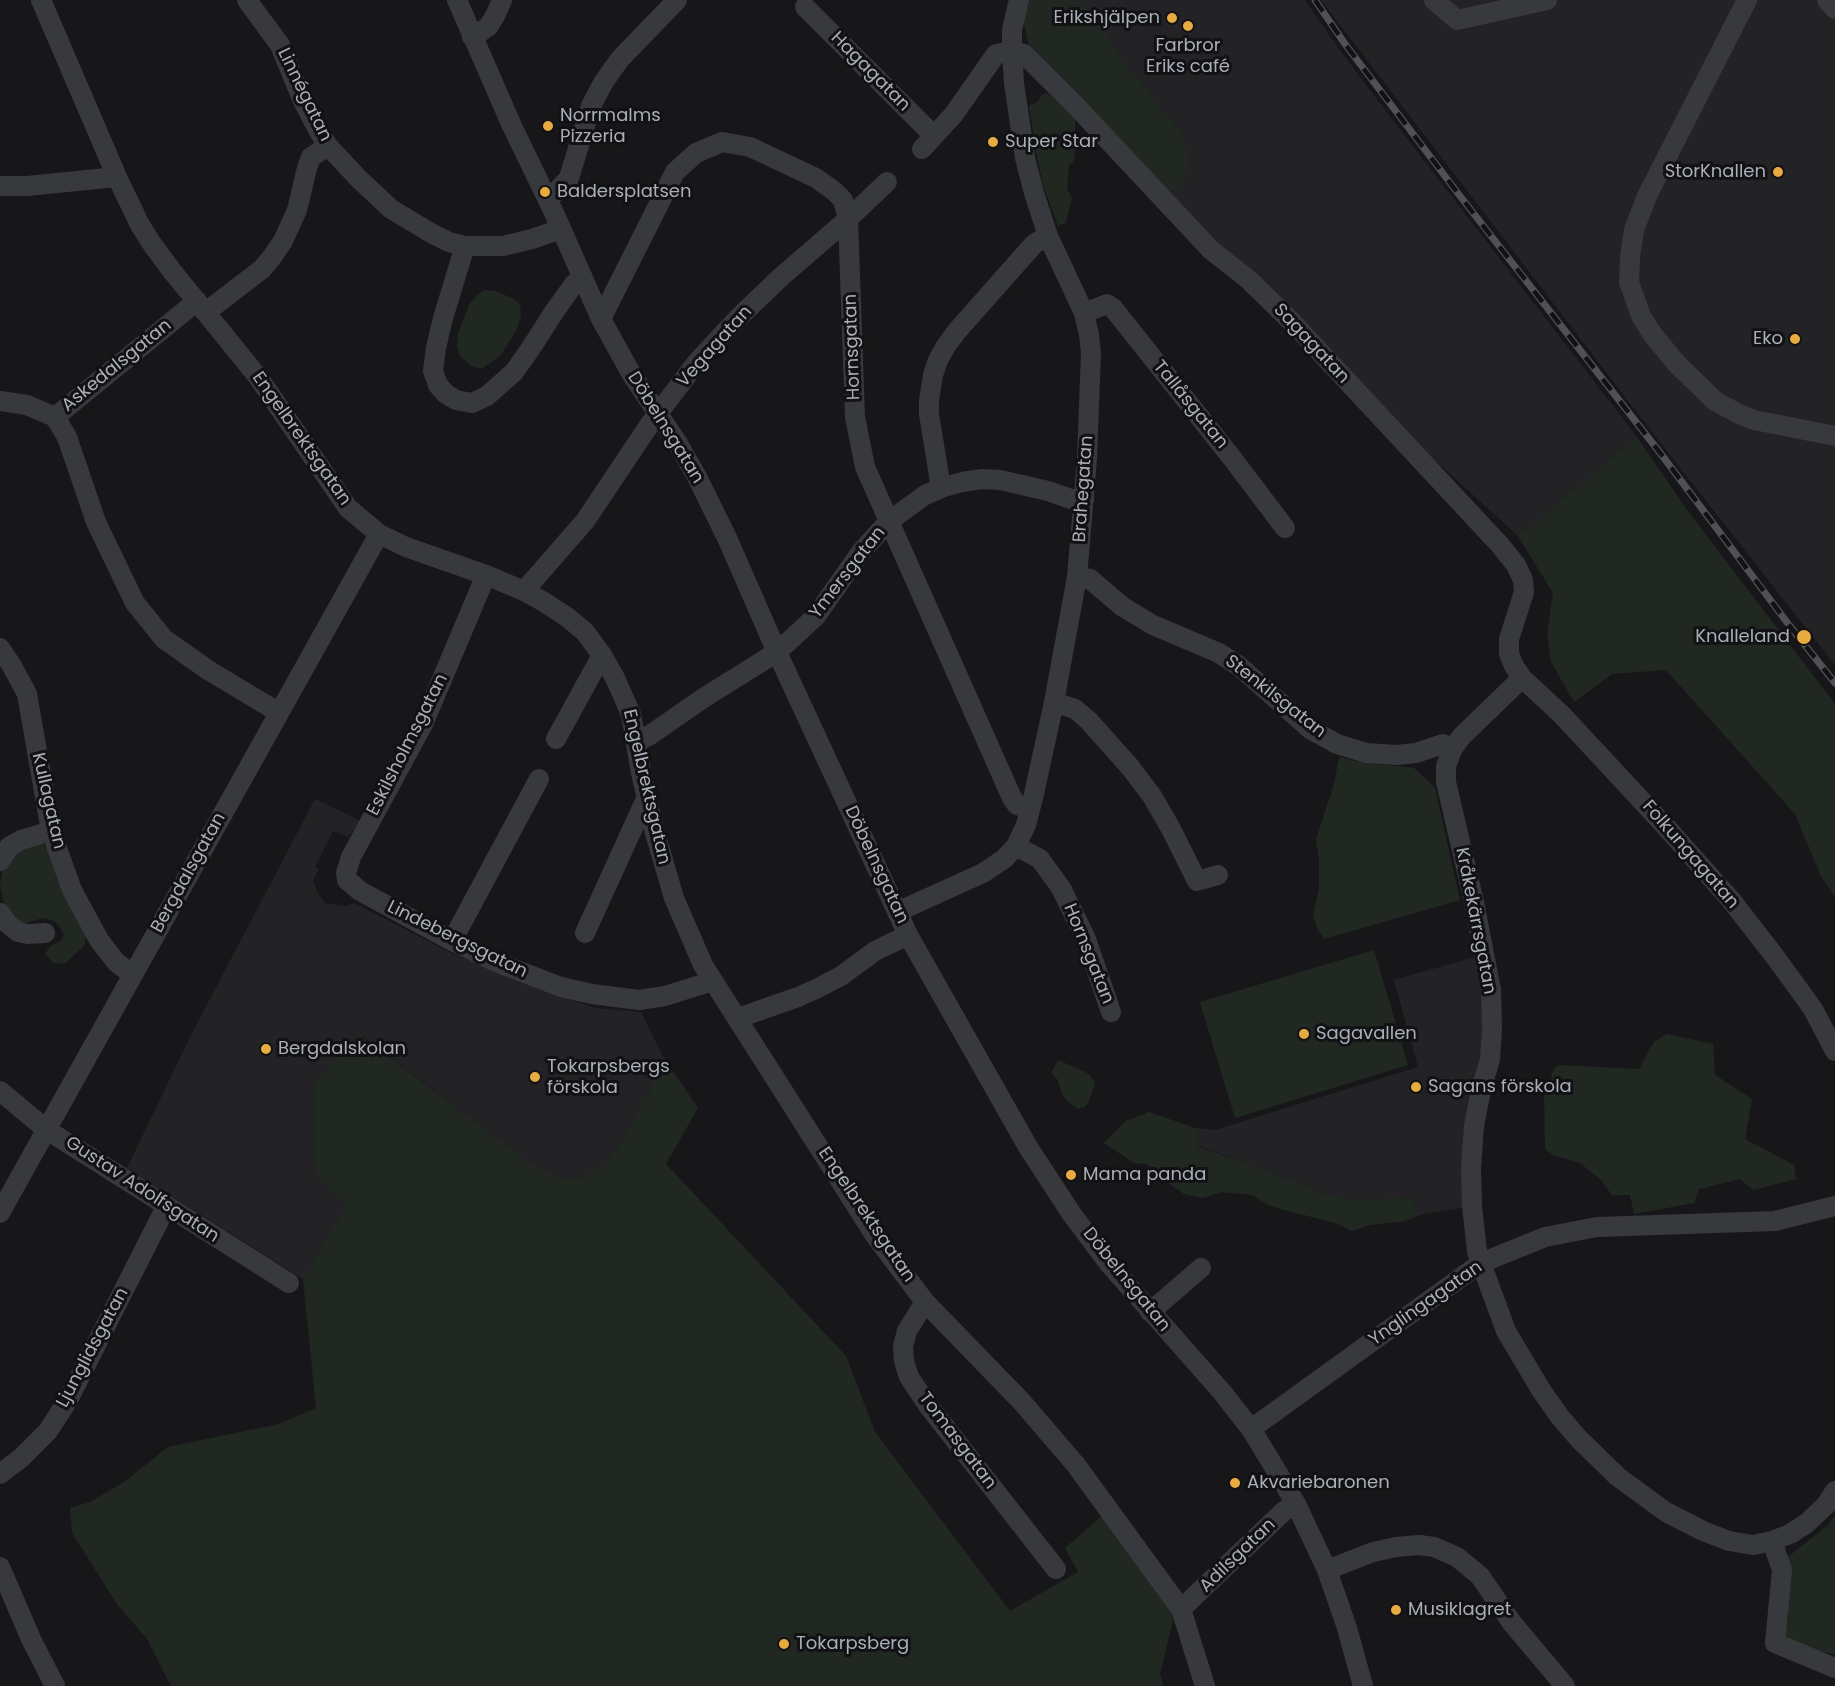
<!DOCTYPE html>
<html>
<head>
<meta charset="utf-8">
<style>
	body { margin:0 }
	canvas { display:block; background:#171719 }
</style>
</head>
<body>
<canvas width="1835" height="1686"></canvas>
<script>
const ctx = document.querySelector('canvas').getContext('2d');
ctx.lineJoin = 'round';
function fill(path, color) {
  ctx.fillStyle = color;
  ctx.fill(path, 'evenodd');
}
function toPath(rows) {
  const path = new Path2D();
  for (const r of rows) {
    path.moveTo(r[0], r[1]);
    for (let i = 2; i < r.length; i += 2) path.lineTo(r[i], r[i + 1]);
  }
  return path;
}
function strokePath(path, color, width, dash) {
  ctx.strokeStyle = color;
  ctx.lineWidth = width;
  ctx.lineCap = dash ? 'butt' : 'round';
  ctx.setLineDash(dash || []);
  ctx.stroke(path);
}
function write(font, color, halo, rows, align = 'center') {
  ctx.font = font + ' Poppins,sans-serif';
  ctx.lineWidth = 6;
  ctx.setLineDash([]);
  ctx.textBaseline = 'middle';
  ctx.strokeStyle = halo;
  ctx.fillStyle = color;
  for (const [text, x, y, turn = 0] of rows) {
    ctx.save();
    ctx.translate(x, y);
    ctx.rotate((+turn || 0) * Math.PI / 180);
    ctx.textAlign = isNaN(turn) ? turn : align;
    if (halo) ctx.strokeText(text, 0, 0);
    ctx.fillText(text, 0, 0);
    ctx.restore();
  }
}
fill(toPath([
	[1080,0,1305,0,1339,49,1382,106,1637,437,1518,536,1402,430,1166,193,1180,132,1118,53,1098,21],
	[1321,0,1835,0,1835,665,1652,432],
	[315,799,361,821,348,837,333,831,315,867,319,869,313,880,317,892,325,903,346,906,354,903,453,954,540,989,595,1008,641,1012,662,1055,649,1093,638,1111,623,1143,603,1165,578,1180,558,1177,535,1166,362,1036,315,1174,345,1207,303,1279,127,1168,190,1037],
	[1475,957,1485,996,1487,1028,1464,1147,1462,1208,1419,1215,1411,1199,1398,1197,1368,1200,1334,1197,1257,1167,1199,1146,1195,1128,1215,1130,1418,1067,1394,980]
]), '#232326');
fill(toPath([
	[1030,0,1080,0,1098,21,1118,53,1180,132,1188,156,1185,178,1177,188,1166,193,1028,43,1023,19],
	[1048,93,1075,119,1075,156,1073,162,1069,165,1067,189,1072,198,1066,223,1058,226,1043,185,1036,152,1029,106,1037,102,1043,94],
	[485,290,495,291,512,298,520,304,521,316,516,331,501,355,483,368,477,368,471,366,460,356,457,346,458,334,469,305,477,295],
	[1637,437,1687,510,1835,704,1835,897,1821,876,1795,814,1666,670,1612,674,1574,702,1551,662,1547,635,1553,593,1518,536],
	[1339,757,1365,763,1414,768,1435,788,1460,900,1324,939,1318,930,1313,917,1319,888,1319,861,1316,839,1334,784],
	[40,842,48,849,87,932,84,946,64,964,53,963,45,954,50,946,61,941,64,934,56,922,43,918,22,924,14,918,4,904,0,886,3,868,15,850],
	[1374,950,1408,1065,1235,1118,1200,1002],
	[1667,1034,1713,1044,1715,1075,1752,1099,1745,1139,1794,1165,1796,1179,1753,1190,1740,1179,1699,1189,1694,1203,1634,1214,1630,1195,1612,1195,1600,1179,1580,1163,1553,1155,1545,1149,1544,1091,1551,1079,1553,1070,1558,1065,1639,1069,1654,1042],
	[361,1036,535,1166,558,1177,578,1180,603,1165,623,1143,638,1111,649,1093,662,1055,698,1108,666,1164,846,1356,875,1432,1010,1611,1078,1572,1065,1548,1103,1515,1168,1605,1173,1620,1160,1674,1163,1686,171,1686,147,1639,117,1604,72,1533,70,1508,90,1502,124,1482,168,1447,279,1424,316,1408,303,1279,345,1207,315,1174,314,1084],
	[1058,1060,1089,1074,1095,1082,1089,1101,1085,1107,1078,1109,1067,1101,1061,1092,1058,1080,1051,1073],
	[1149,1112,1195,1128,1199,1147,1257,1167,1334,1197,1368,1200,1398,1197,1411,1199,1419,1215,1405,1221,1370,1225,1352,1231,1338,1224,1270,1206,1252,1195,1221,1192,1203,1198,1184,1194,1167,1182,1147,1164,1134,1163,1104,1143,1126,1121],
	[1835,1515,1835,1655,1783,1641,1788,1619,1788,1557,1828,1525]
]), '#212822');
strokePath(toPath([
	[41,0,117,177,140,225,152,244,172,271,258,377,348,508,379,534,406,547,486,575,524,591,544,602,567,617,585,632,602,655,615,678,631,714,641,773,655,833,674,898,703,965,874,1234,925,1302,1022,1402,1076,1465,1181,1609,1205,1686],
	[247,0,280,45,302,99,317,128,328,146,359,179,391,209,431,233,449,242,465,246,503,246,532,239,561,229],
	[457,0,512,126,556,217,601,319,632,375,677,442,697,477,728,540,776,650,908,935,1028,1147,1071,1213,1110,1265,1222,1392,1251,1429,1279,1475,1296,1504,1327,1570,1347,1628,1363,1686],
	[1434,0,1457,20,1547,0],
	[1747,0,1647,196,1634,230,1630,257,1629,282,1641,316,1653,335,1677,364,1715,401,1739,414,1754,420,1835,436],
	[1827,0,1835,9],
	[805,7,934,136],
	[472,37,488,27,495,16,502,0],
	[922,149,954,114,996,54,1012,51,1024,54,1077,107,1211,250,1249,280,1293,323,1500,545,1516,565,1523,580,1524,592,1509,639,1509,654,1514,666,1522,678,1562,715,1667,828,1731,900,1776,958,1813,1009,1835,1051],
	[0,186,27,186,117,177],
	[547,198,556,192,569,178,591,106,603,83,620,59,677,0],
	[465,246,443,318,436,348,433,371,438,385,446,394,456,400,472,403,487,396,514,372,531,348,554,312,574,284,582,278],
	[206,312,262,269,272,257,283,241,297,210,307,168,311,157,328,146],
	[1084,313,1107,304,1113,308,1232,458,1285,528],
	[601,319,675,172,696,153,722,142,750,147,816,178,834,191,843,200,848,219,855,417,865,467,1012,798,1017,805,1030,809],
	[0,401,27,405,55,417,197,301],
	[55,417,67,437,96,522,135,603,164,639,208,670,278,712],
	[941,488,929,414,929,400,933,375,938,360,946,346,957,331,1034,244,1048,236],
	[486,575,423,724,351,857,346,873,347,880,360,891,452,941,496,962,561,987,592,994,639,1000,665,996,713,981],
	[1077,577,1090,579,1123,607,1153,625,1219,653,1239,666,1310,729,1337,744,1366,753,1396,755,1416,753,1443,744,1453,748],
	[524,591,585,521,650,424,697,362,738,318,782,276,848,219,887,182],
	[0,648,12,666,27,694,51,831,72,890,99,940,116,962,133,975],
	[1522,678,1462,736,1453,748,1446,766,1446,782,1474,902,1491,990,1492,1030,1490,1059,1481,1090,1474,1126,1471,1168,1472,1206,1477,1251,1481,1263,1506,1331,1541,1390,1560,1417,1579,1439,1618,1477,1666,1512,1703,1531,1729,1541,1753,1545,1772,1541,1790,1534,1807,1523,1826,1505,1835,1491],
	[1054,702,1075,709,1089,721,1130,767,1152,796,1171,829,1197,881,1218,875],
	[556,739,602,655],
	[636,742,650,735,705,697,766,659,787,643,816,616,861,552,888,522,925,495,941,488,962,482,982,479,1000,480,1022,485,1048,491,1071,499,1084,500],
	[1016,846,1040,859,1061,888,1086,939,1111,1012],
	[0,861,9,847,21,840,51,831],
	[897,912,983,873,1004,859,1016,846,1026,825,1034,794,1054,702,1077,577,1087,459,1091,353,1089,335,1084,313,1048,236,1034,193,1025,158,1014,83,1012,51,1012,30,1019,0],
	[0,913,8,924,18,932,28,934,45,933],
	[585,933,646,799],
	[452,941,539,779],
	[738,1018,798,997,818,988,841,976,875,951,908,935],
	[0,1091,47,1130,289,1283],
	[0,1213,379,534],
	[925,1302,907,1331,903,1346,904,1361,909,1377,927,1404,1056,1569],
	[1150,1312,1201,1268],
	[1251,1429,1481,1263,1545,1237,1597,1227,1775,1221,1835,1206],
	[0,1474,21,1458,48,1431,68,1400,166,1207],
	[1772,1541,1782,1570,1775,1643,1835,1668],
	[0,1567,31,1639,55,1686],
	[1327,1570,1373,1552,1396,1547,1419,1545,1434,1547,1457,1557,1480,1576,1512,1623,1565,1686],
	[1181,1609,1284,1511,1296,1504]
]), '#38393d', 20);
const rail = toPath([
	[1315,0,1345,44,1460,196,1661,454,1789,625,1835,683]
]);
strokePath(rail, '#4f5156', 7);
strokePath(rail, '#121214', 4.5, [14]);
for (const [x, y, r, color] of [
	[1172,18,6,"#e8ab3f"],
	[1188,26,6,"#e8ab3f"],
	[548,126,6,"#e8ab3f"],
	[993,142,6,"#e8ab3f"],
	[1778,172,6,"#e8ab3f"],
	[545,192,6,"#e8ab3f"],
	[1795,339,6,"#e8ab3f"],
	[1804,637,8,"#e8ab3f"],
	[1304,1034,6,"#e8ab3f"],
	[266,1049,6,"#e8ab3f"],
	[535,1077,6,"#e8ab3f"],
	[1416,1087,6,"#e8ab3f"],
	[1071,1175,6,"#e8ab3f"],
	[1235,1483,6,"#e8ab3f"],
	[1396,1610,6,"#e8ab3f"],
	[784,1644,6,"#e8ab3f"]
]) {
  const dot = new Path2D();
  dot.arc(x, y, r, 0, 2 * Math.PI);
  ctx.fillStyle = color;
  ctx.fill(dot);
  strokePath(dot, '#121214', 2);
}
write('18px', '#aaaeb8', '#121214', [
	["Erikshjälpen",1160,18,"right"],
	["Farbror",1188,46,"center"],
	["Eriks café",1188,67,"center"],
	["Norrmalms",560,116],
	["Pizzeria",560,137],
	["Super Star",1005,142],
	["StorKnallen",1766,172,"right"],
	["Baldersplatsen",557,192],
	["Eko",1783,339,"right"],
	["Knalleland",1790,637,"right"],
	["Sagavallen",1316,1034],
	["Bergdalskolan",278,1049],
	["Tokarpsbergs",547,1067],
	["förskola",547,1088],
	["Sagans förskola",1428,1087],
	["Mama panda",1083,1175],
	["Akvariebaronen",1247,1483],
	["Musiklagret",1408,1610],
	["Tokarpsberg",796,1644]
], 'left');
write('18px', '#aaaeb8', '#121214', [
	["Hagagatan",870,72,45],
	["Linnégatan",304,95,64],
	["Sagagatan",1311,344,47],
	["Vegagatan",715,347,-48],
	["Hornsgatan",853,347,-92],
	["Askedalsgatan",117,366,-39],
	["Tallåsgatan",1190,405,51],
	["Döbelnsgatan",665,428,58],
	["Engelbrektsgatan",301,439,55],
	["Brahegatan",1084,489,-86],
	["Ymersgatan",848,573,-52],
	["Stenkilsgatan",1275,697,38],
	["Eskilsholmsgatan",408,745,-63],
	["Engelbrektsgatan",646,787,77],
	["Kullagatan",48,801,77],
	["Folkungagatan",1690,855,49],
	["Döbelnsgatan",876,865,65],
	["Bergdalsgatan",189,873,-61],
	["Kråkekärrsgatan",1475,921,79],
	["Lindebergsgatan",457,940,26],
	["Hornsgatan",1088,954,68],
	["Gustav Adolfsgatan",142,1190,33],
	["Engelbrektsgatan",866,1215,56],
	["Döbelnsgatan",1126,1280,51],
	["Ynglingagatan",1426,1304,-35],
	["Ljunglidsgatan",93,1348,-62],
	["Tomasgatan",957,1441,53],
	["Adilsgatan",1238,1556,-44]
]);
</script>
</body>
</html>
